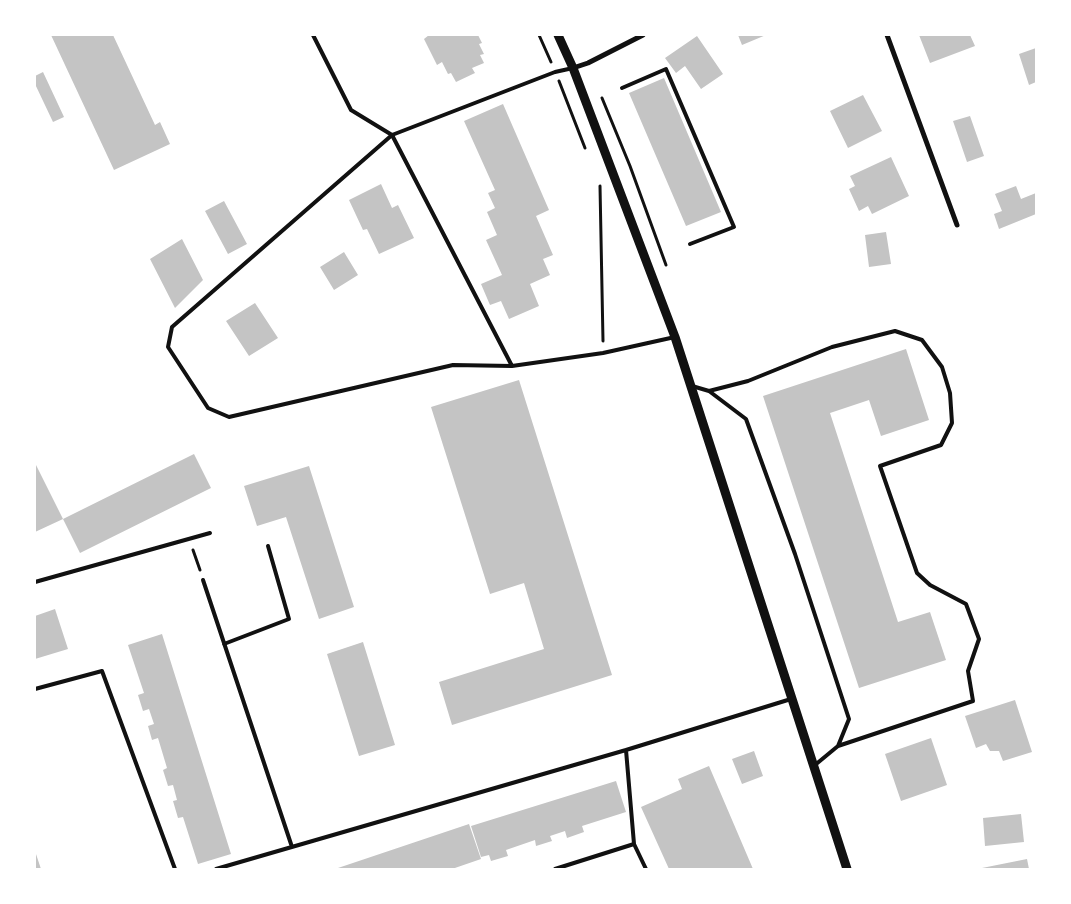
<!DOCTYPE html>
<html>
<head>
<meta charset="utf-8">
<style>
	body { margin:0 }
	#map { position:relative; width:1071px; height:904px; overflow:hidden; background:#fff; font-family:"PT Serif",serif }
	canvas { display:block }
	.frame { position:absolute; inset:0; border:36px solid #fff; pointer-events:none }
</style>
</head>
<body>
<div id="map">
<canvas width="1071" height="904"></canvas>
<div class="frame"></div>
</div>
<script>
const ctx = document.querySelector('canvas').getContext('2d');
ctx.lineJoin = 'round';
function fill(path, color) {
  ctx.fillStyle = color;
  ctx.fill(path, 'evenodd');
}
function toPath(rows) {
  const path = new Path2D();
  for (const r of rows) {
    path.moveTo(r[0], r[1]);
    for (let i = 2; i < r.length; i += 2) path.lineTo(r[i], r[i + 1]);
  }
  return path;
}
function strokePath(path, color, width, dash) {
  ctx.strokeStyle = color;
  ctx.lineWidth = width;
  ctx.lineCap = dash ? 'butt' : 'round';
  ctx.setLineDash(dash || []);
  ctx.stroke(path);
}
fill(toPath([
	[51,35,113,35,155,125,160,122,170,144,114,170],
	[429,35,478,35,482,43,479,44,484,54,480,55,484,63,472,68,475,73,456,82,451,73,448,74,442,62,437,65,424,39],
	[738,35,766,35,742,45],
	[919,35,970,35,975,46,930,63],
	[697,36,723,74,701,89,685,66,676,73,665,58],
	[1036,48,1036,82,1029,85,1019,54],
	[43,72,64,117,53,122,35,84,35,76],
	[664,78,721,212,686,226,629,93],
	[863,95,882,131,848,148,830,111],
	[503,104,549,210,536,216,553,255,543,259,550,275,530,284,539,306,509,319,501,301,490,305,481,284,502,275,486,240,497,235,487,212,495,208,488,193,495,190,464,121],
	[970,116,984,156,967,162,953,121],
	[891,157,909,196,872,214,868,206,859,211,849,189,855,186,850,176],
	[381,184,392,208,398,205,414,238,379,254,367,229,363,230,349,200],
	[1016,186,1021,199,1036,193,1036,214,999,229,994,214,1002,211,995,194],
	[224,201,247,244,228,254,205,211],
	[886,232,891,264,869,267,865,235],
	[182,239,203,280,175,308,150,259],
	[344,252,358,275,334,290,320,267],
	[255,303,278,338,249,356,226,321],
	[906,349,929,420,881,436,869,400,830,413,898,622,930,612,946,660,859,688,763,396],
	[519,380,612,675,452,725,439,682,544,649,524,583,490,594,431,407],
	[194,454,211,488,80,553,63,519],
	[35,463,63,519,35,532],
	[309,466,354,607,319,619,286,517,257,526,244,486],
	[55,609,68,649,35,659,35,616],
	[162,634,231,854,198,864,183,817,178,818,173,801,177,800,173,785,168,786,163,770,167,768,158,738,152,740,148,726,154,724,149,709,143,711,138,695,144,693,128,645],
	[363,642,395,745,359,756,327,654],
	[1015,700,1032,752,1003,761,999,751,990,751,986,744,976,748,965,716],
	[931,738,947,785,901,801,885,754],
	[754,751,763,776,742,784,732,759],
	[709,766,753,869,669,869,641,807,682,789,678,779],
	[616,781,626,812,582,826,584,832,567,838,565,831,550,836,552,841,536,846,535,840,506,850,508,856,491,861,489,855,481,857,471,826],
	[1021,814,1024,842,985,846,983,818],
	[469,824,481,859,452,869,335,869],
	[35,851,41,869,35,869],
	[1027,859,1029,869,982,869,982,868]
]), '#c4c4c4');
strokePath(toPath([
	[539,35,551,62],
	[559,81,585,148],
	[602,98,630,166,666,265],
	[600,186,603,341],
	[193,550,200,570]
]), '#111', 3);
strokePath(toPath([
	[313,35,351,110,392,135,512,366,603,353,675,337],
	[622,88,666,69,734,227,690,244],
	[512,366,453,365,229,417,208,408,168,347,172,327,392,135,555,72,573,68],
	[692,386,709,391,746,419,795,554,849,719,838,746,815,765],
	[709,391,748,381,832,347,895,331,922,340,942,367,950,393,952,423,941,445,880,466,917,573,930,585,966,604,979,639,968,671,973,701,838,746],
	[203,580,292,847],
	[35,582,210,533],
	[224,644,289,619,268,546],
	[35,689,102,671,175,869],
	[216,869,626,750],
	[555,869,634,844],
	[646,869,634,844,626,750,791,699]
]), '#111', 4);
strokePath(toPath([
	[887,35,957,225],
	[573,68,588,63,643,35]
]), '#111', 5);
strokePath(toPath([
	[558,35,573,68,675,337,847,869]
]), '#111', 9);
</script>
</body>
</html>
